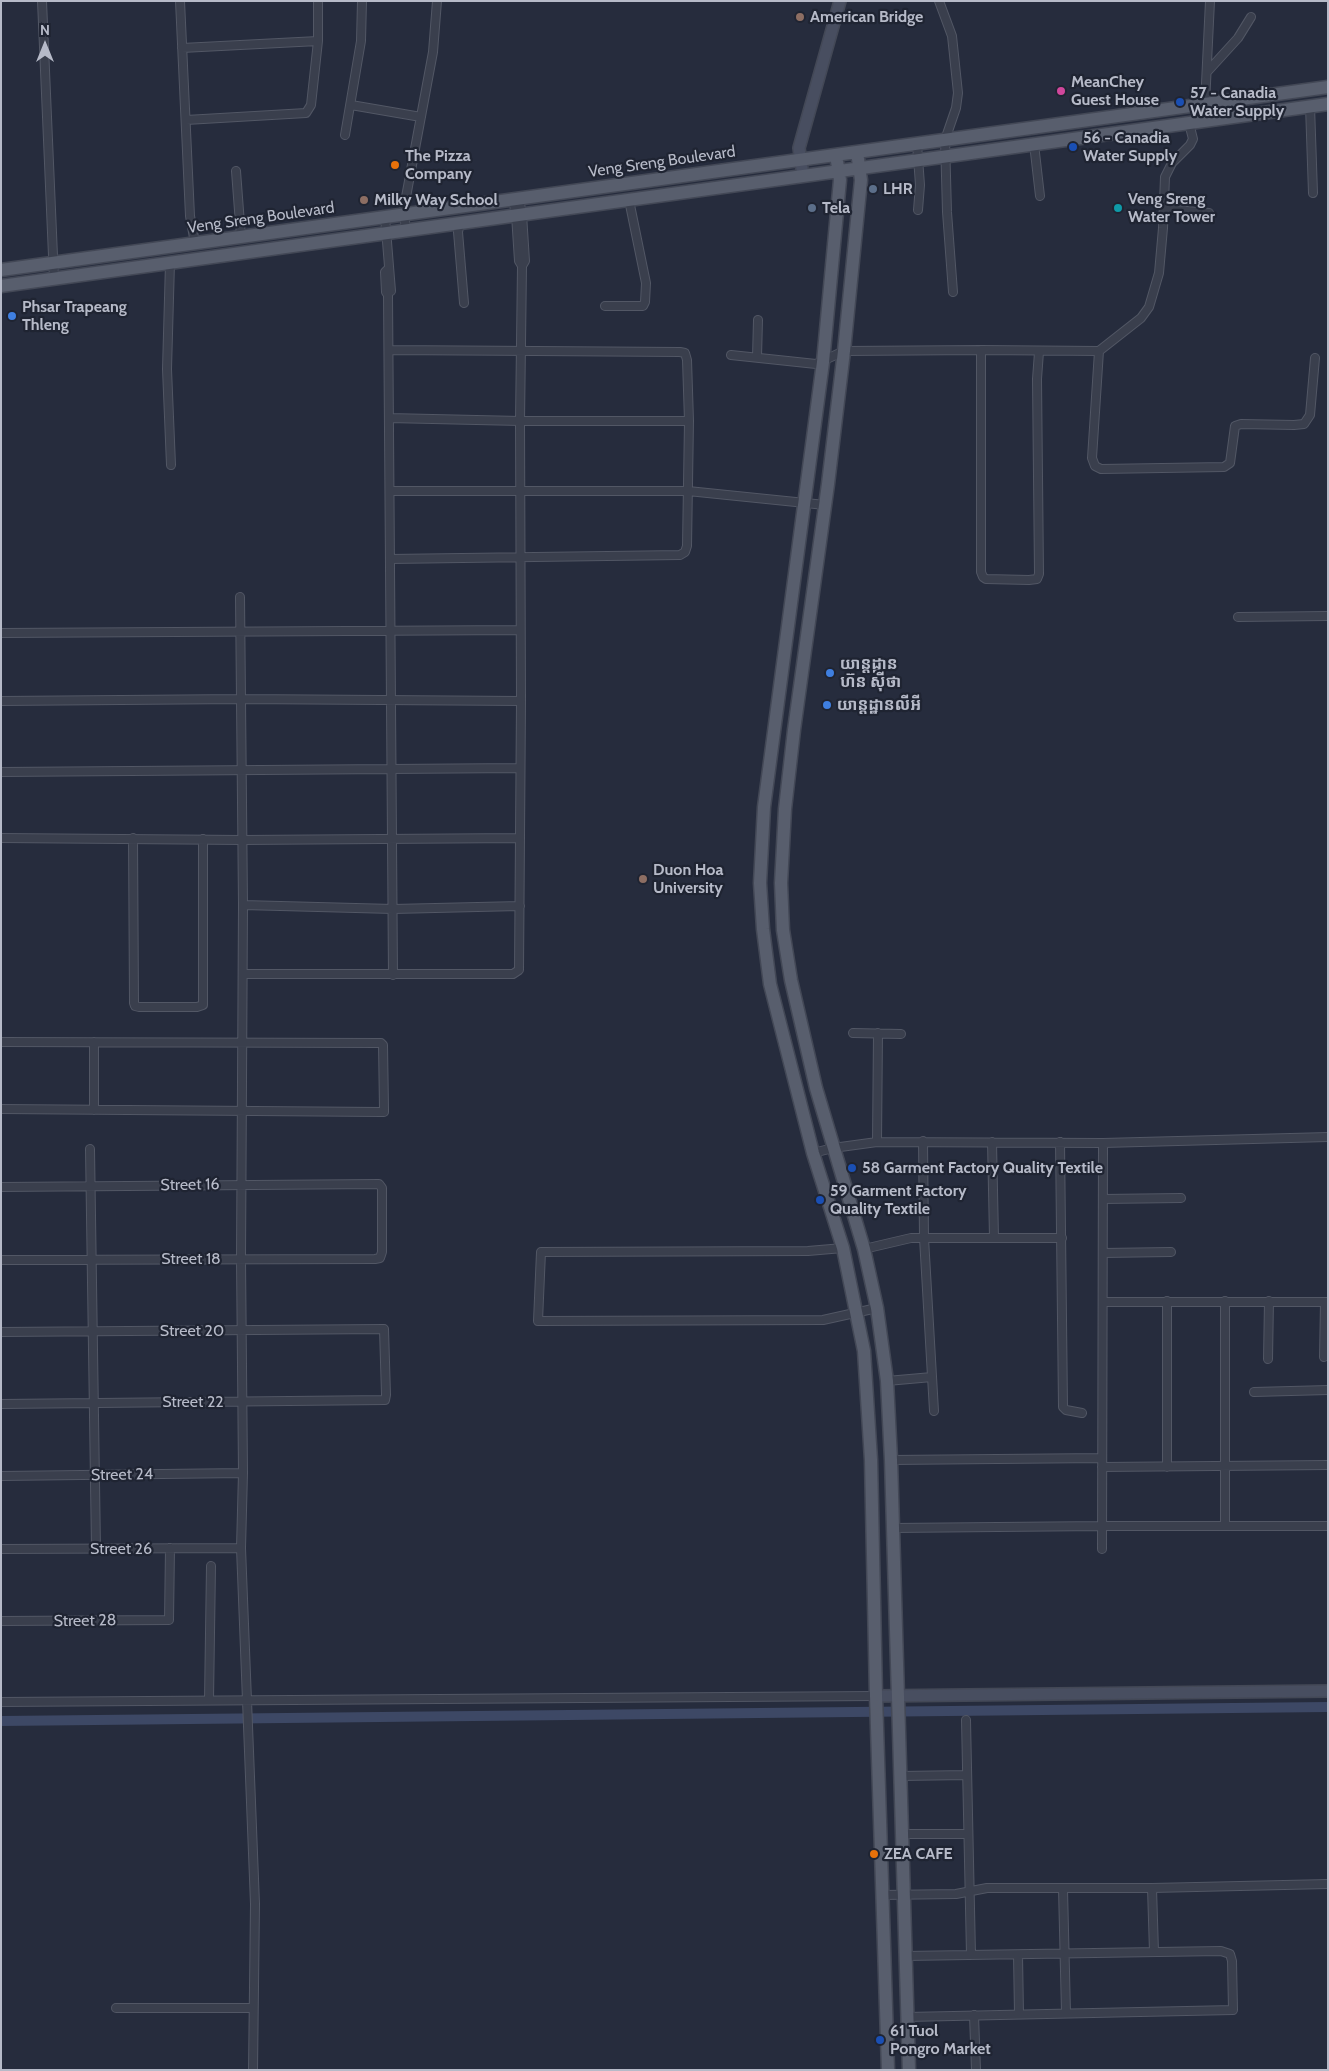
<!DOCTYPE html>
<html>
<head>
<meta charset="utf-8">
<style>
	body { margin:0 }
	#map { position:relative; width:1329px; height:2071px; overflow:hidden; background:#262c3d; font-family:Cabin,sans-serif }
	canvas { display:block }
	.frame { position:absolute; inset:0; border:2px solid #b6bac8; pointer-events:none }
	.north { position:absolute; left:20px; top:20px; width:50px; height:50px; -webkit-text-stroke:4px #1f2432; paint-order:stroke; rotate:0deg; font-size:14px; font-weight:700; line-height:20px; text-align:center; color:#b6bac8 }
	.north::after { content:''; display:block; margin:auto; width:18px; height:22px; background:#b6bac8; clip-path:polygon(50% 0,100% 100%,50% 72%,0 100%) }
</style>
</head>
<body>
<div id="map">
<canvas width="1329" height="2071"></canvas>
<div class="frame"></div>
<div class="north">N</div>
</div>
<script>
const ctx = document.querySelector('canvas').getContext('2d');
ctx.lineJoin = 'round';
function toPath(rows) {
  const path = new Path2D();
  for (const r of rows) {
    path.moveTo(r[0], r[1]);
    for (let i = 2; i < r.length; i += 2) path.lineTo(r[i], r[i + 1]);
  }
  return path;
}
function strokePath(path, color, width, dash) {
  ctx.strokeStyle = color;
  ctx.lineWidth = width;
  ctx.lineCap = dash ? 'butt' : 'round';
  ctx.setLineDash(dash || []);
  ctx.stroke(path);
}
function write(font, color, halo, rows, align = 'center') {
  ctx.font = font + ' Cabin,"Noto Sans Khmer",sans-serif';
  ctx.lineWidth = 4.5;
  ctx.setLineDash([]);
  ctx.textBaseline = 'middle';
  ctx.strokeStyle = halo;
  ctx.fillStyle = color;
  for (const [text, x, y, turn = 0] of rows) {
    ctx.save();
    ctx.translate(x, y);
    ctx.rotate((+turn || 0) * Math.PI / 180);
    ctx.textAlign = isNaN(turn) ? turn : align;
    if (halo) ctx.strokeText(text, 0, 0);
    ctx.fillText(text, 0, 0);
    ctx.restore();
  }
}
strokePath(toPath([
	[1,1721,1328,1707]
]), '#3d4865', 10);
const street = toPath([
	[42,1,54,279],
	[180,1,190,216,195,243],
	[939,1,952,36,958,93,956,108,945,140,947,212,953,292],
	[182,48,318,41],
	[1207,72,1238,38,1251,17],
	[1205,104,1210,1],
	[351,105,421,117],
	[1310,106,1313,193],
	[186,120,306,113,311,105,318,41,318,1],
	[1189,123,1193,139,1190,145,1172,163,1165,177,1163,228,1159,273,1149,307,1141,318,1099,351,1092,458,1095,466,1101,469,1224,467,1230,463,1235,426,1241,424,1294,425,1304,424,1310,415,1315,358],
	[345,135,361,41,362,1],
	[917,144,920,185,918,210],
	[1034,144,1040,196],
	[236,171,241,237],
	[513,199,516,215,519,261,522,266],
	[1164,209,1209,213],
	[385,217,391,291],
	[460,223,458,232,464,303],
	[406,230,404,214,406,197,433,52,437,1],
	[170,263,167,369,171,465],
	[388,269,385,272,386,292,388,295,393,975],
	[605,306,643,306,645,302,646,283,629,200],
	[389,350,680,352,685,353,687,360,689,421,687,546,685,552,680,555,390,559],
	[981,350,1099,351],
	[731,355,816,364,844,351,981,350,981,572,983,577,986,579,1029,580,1037,579,1039,574,1037,379,1039,352],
	[757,357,758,320],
	[389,418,520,421,689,421],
	[390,491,688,491,825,505],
	[240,597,243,905,241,1259,243,1473,241,1548,255,1904,253,2070],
	[1238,617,1328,616],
	[1,633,520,630],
	[1,701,241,699,521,701],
	[1,772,520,768],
	[1,838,242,840,520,838],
	[133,838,134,1003,135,1006,139,1007,197,1007,203,1005,203,839],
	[243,905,393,909,520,906],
	[243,974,513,974,519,970,521,701,520,421,522,266,525,261,522,214,519,199],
	[853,1033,901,1034],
	[1,1042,381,1043,383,1045,384,1109,384,1112,381,1112,1,1109],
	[94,1042,94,1110],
	[923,1141,924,1238,934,1411],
	[877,1142,878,1033],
	[992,1142,994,1238],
	[1060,1142,1063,1407,1066,1410,1082,1413],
	[90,1149,96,1549],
	[813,1153,833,1148,877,1142,1103,1143,1328,1137],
	[1,1187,379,1184,382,1188,382,1252,380,1258,375,1259,1,1260],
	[1103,1199,1181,1198],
	[843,1248,808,1251,541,1252,538,1321,823,1320,877,1308],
	[864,1249,911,1238,1062,1238],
	[1103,1253,1171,1252],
	[1167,1301,1167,1467],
	[1103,1302,1328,1302],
	[1,1332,384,1329,386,1395,385,1400,1,1404],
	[1324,1357,1325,1302],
	[1268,1359,1269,1301],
	[887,1381,932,1377],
	[1254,1392,1328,1390],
	[891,1460,1102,1458],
	[1102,1467,1328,1465],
	[1,1476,243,1473],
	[1225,1526,1225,1301],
	[893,1528,1102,1526,1328,1526],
	[1,1549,241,1548],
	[1102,1549,1103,1143],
	[1,1621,169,1620,170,1548],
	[209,1700,211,1566],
	[1,1702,876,1696],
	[966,1720,971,1955],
	[900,1776,967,1775],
	[902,1834,968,1834],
	[1152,1888,1154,1952],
	[1063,1889,1066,2013],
	[883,1895,956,1894,987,1888,1152,1888,1328,1884],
	[1018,1955,1019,2014],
	[905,1956,1221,1951,1230,1954,1232,1961,1233,2010,907,2017],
	[116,2008,253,2008],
	[974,2015,976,2070]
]);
const secondary = toPath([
	[803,176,799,148,840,1],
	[876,1696,1328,1691]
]);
const primary = toPath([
	[857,152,861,180,844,351,828,484,794,730,785,809,781,883,783,930,791,980,816,1088,864,1249,877,1308,887,1381,891,1460,909,2070],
	[836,155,840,180,823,362,764,807,760,883,763,929,770,984,813,1153,843,1248,864,1351,871,1460,876,1696,888,2070],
	[1,270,1328,87],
	[1,286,1328,104]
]);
strokePath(street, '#525765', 10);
strokePath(secondary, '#434856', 14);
strokePath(primary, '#434856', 15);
strokePath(street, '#3a3f4d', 8);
strokePath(secondary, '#484e60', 11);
strokePath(primary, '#585e6d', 12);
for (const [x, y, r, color] of [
	[800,17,5,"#8d6e63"],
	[1061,91,5,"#d1479c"],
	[1180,102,5,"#1a4fb4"],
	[1073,147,5,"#1a4fb4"],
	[395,165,5,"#e8710a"],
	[873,189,5,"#5c6f8a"],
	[364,200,5,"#8d6e63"],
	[812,208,5,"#5c6f8a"],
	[1118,208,5,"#0f9aa8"],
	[12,316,5,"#3f7fe0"],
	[830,673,5,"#3f7fe0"],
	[827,705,5,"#3f7fe0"],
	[643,879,5,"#8d6e63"],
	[852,1168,5,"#1a4fb4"],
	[820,1200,5,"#1a4fb4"],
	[874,1854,5,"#e8710a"],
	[880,2040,5,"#1a4fb4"]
]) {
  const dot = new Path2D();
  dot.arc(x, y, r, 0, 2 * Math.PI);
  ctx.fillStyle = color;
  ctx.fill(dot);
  strokePath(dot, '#1f2432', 2);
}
write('bold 16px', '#b6bac8', '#1f2432', [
	["American Bridge",810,17],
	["MeanChey",1071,82],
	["Guest House",1071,100],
	["57 - Canadia",1190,93],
	["Water Supply",1190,111],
	["56 - Canadia",1083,138],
	["Water Supply",1083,156],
	["The Pizza",405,156],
	["Company",405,174],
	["LHR",883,189],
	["Veng Sreng",1128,199],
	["Water Tower",1128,217],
	["Milky Way School",374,200],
	["Tela",822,208],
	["Phsar Trapeang",22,307],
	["Thleng",22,325],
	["យាន្ដដ្ឋាន",840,664],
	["ហ៊ន ស៊ីថា",840,682],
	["យាន្ដដ្ឋានលីអី",837,705],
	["Duon Hoa",653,870],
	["University",653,888],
	["58 Garment Factory Quality Textile",862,1168],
	["59 Garment Factory",830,1191],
	["Quality Textile",830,1209],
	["ZEA CAFE",884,1854],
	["61 Tuol",890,2031],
	["Pongro Market",890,2049]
], 'left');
write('16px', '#b6bac8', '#1f2432', [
	["Veng Sreng Boulevard",662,162,-8],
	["Veng Sreng Boulevard",261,218,-8],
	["Street 16",190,1185,-1],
	["Street 18",191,1259],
	["Street 20",192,1331],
	["Street 22",193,1402],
	["Street 24",122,1475,-1],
	["Street 26",121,1549],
	["Street 28",85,1621,-1]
]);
</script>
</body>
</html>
